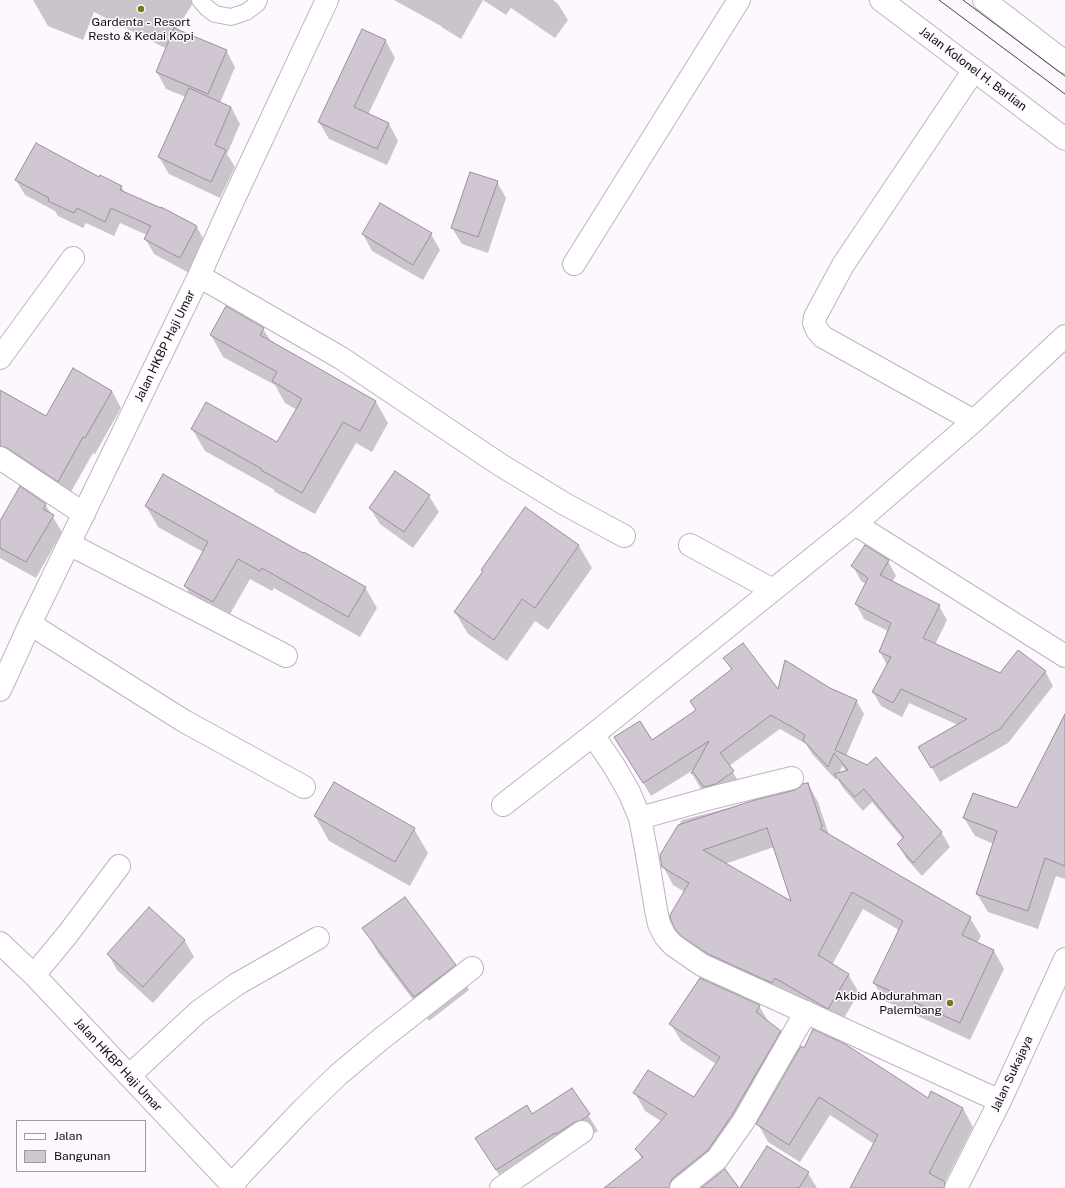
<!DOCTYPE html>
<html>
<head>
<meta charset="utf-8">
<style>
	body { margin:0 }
	#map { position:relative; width:1065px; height:1188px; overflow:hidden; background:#fdf7fe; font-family:"Public Sans",sans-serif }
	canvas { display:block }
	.legend { position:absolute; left:16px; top:1120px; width:130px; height:52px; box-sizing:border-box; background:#fdf7fe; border:1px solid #9d999e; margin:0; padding:5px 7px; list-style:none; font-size:12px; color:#0e0b0f }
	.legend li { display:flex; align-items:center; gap:8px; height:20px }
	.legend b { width:20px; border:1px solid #9d999e }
</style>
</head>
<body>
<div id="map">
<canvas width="1065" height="1188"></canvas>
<ul class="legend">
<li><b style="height:5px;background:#fff"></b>Jalan</li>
<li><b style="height:11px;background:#d1c7d2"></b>Bangunan</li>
</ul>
</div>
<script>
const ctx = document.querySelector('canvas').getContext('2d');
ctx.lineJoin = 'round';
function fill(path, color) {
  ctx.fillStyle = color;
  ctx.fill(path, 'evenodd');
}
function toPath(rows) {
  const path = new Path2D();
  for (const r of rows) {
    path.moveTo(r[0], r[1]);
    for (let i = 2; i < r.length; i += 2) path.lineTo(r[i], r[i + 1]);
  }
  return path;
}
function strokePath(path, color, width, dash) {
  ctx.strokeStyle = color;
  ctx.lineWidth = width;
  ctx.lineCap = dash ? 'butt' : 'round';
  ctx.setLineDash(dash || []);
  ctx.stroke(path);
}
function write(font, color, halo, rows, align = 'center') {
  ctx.font = font + ' "Public Sans",sans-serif';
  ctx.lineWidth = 3;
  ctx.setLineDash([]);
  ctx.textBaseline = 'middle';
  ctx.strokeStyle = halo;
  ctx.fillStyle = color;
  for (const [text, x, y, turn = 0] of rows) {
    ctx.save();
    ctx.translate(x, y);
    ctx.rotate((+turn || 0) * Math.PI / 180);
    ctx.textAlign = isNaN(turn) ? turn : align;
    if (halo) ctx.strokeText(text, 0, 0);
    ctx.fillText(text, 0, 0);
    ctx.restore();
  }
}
fill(toPath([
	[33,0,195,0,176,30,226,50,235,67,220,103,231,107,240,124,227,154,235,167,220,198,169,174,159,157,186,97,166,89,157,72,169,43,168,42,165,48,94,12,83,40,48,26],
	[394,0,553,0,558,4,568,20,555,38,511,8,506,15,483,0,461,39,443,28,441,26],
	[363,30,386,41,395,58,368,115,389,124,398,141,387,165,329,139,319,122],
	[99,179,121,186,125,193,197,227,205,242,189,273,154,254,145,238,147,235,120,223,114,236,86,223,83,228,58,216,55,211,25,195,16,180],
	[497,182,506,198,488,253,462,244,452,228],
	[363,234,431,234,440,250,423,280,372,251],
	[263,329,272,343,376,402,388,423,372,452,356,443,315,514,275,492,273,489,205,451,192,429,278,444,297,410,285,403,275,385,223,357,211,335],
	[0,391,46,417,112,391,121,408,95,454,93,453,68,497,0,461],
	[429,496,439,512,413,548,380,524,370,508],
	[45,504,62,532,36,578,0,558,0,523],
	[146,506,365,587,377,608,360,637,274,588,272,591,250,579,225,623,197,606,185,586,203,552,158,527],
	[526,508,579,546,592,568,548,630,535,621,507,661,468,634,455,612,483,572,482,570],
	[888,561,896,576,892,582,939,606,947,620,935,645,1000,675,1045,671,1053,686,1008,743,940,782,920,747,958,725,909,703,902,717,881,706,873,692,887,665,880,652,888,631,864,619,856,604,866,584,861,581,853,566],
	[725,658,778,691,829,689,856,700,864,714,846,756,867,766,875,759,942,833,950,847,922,876,906,858,898,844,903,839,872,802,863,811,843,788,837,778,836,780,812,754,806,744,780,729,729,766,745,792,709,802,692,774,695,769,651,796,624,751,652,742,696,711,691,701,732,671],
	[842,766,846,771,839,774],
	[1065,715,1065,879,1056,876,1038,929,988,912,977,894,994,844,975,836,964,818,1017,809],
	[808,784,818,802,829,835,970,918,981,936,977,943,994,951,1004,969,970,1040,885,1001,874,983,899,930,863,909,832,965,848,974,859,993,839,1026,687,947,676,928,685,892,673,885,663,866,661,855,682,820,795,791],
	[774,847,793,904,725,864],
	[315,816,414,829,428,853,410,886,329,841],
	[149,909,185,941,194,957,153,1003,117,970,108,954],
	[364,928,455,965,469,990,429,1021,378,953],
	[759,1006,770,1024,780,1031,790,1049,693,1188,622,1188,642,1159,636,1149,661,1121,645,1111,635,1093,694,1098,716,1064,681,1041,671,1024],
	[801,1047,928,1100,963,1108,973,1127,943,1186,944,1188,851,1188,874,1144,830,1115,800,1162,768,1142,758,1124],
	[572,1089,598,1131,506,1186,486,1154,532,1115],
	[808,1173,817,1188,741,1188]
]), '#0003');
const building = toPath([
	[174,28,227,50,208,94,156,72,174,28],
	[362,29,386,40,354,107,389,123,377,149,318,122,362,29],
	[189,88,231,107,215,145,226,150,211,182,158,157,189,88],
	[36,143,99,177,100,175,122,186,120,190,161,208,161,207,197,226,180,258,144,239,151,226,111,208,105,222,77,208,74,213,48,201,49,198,15,180,36,143],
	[470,172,498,181,478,237,451,228,470,172],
	[380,203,432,233,413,265,362,234,380,203],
	[226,306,264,328,260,335,376,401,360,431,343,422,302,493,261,470,262,469,191,429,206,402,277,442,302,399,272,381,277,372,210,335,226,306],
	[73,368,112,391,85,438,83,437,58,482,7,448,0,446,0,390,46,416,73,368],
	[395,471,430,495,404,532,369,508,395,471],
	[163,474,303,553,304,552,366,587,348,617,262,568,260,571,238,559,213,602,184,586,208,542,145,506,163,474],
	[20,486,46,504,43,509,54,515,26,562,0,548,0,521,20,486],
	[525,507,579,545,535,608,522,599,494,640,454,612,483,571,481,570,525,507],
	[865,545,889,560,880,575,940,605,923,638,1000,673,1018,650,1046,671,1000,729,931,768,918,747,967,719,901,689,893,703,872,692,891,657,879,652,891,623,855,604,868,578,851,566,865,545],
	[743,643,778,689,785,660,830,688,857,700,835,750,867,765,876,757,942,832,913,863,897,844,904,837,864,789,855,797,834,774,848,770,834,753,828,767,803,740,805,735,789,725,790,726,771,715,720,753,734,771,716,784,704,787,693,772,691,774,709,741,643,783,614,737,640,721,652,740,696,710,690,701,732,669,723,658,743,643],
	[1065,714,1065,866,1045,858,1028,911,976,894,997,831,963,818,973,793,1017,808,1065,714],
	[334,782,415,828,395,862,314,816,334,782],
	[808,783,822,826,820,829,971,917,962,935,994,950,960,1023,873,983,903,921,852,892,818,955,849,974,828,1009,775,978,772,983,708,954,681,936,675,929,671,920,670,915,689,883,662,867,660,855,678,825,755,800,795,790,800,787,802,784,808,783],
	[767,828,791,901,703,850,767,828],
	[405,897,456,965,414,997,362,928,405,897],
	[149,907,185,940,143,987,107,954,149,907],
	[700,978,760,1005,756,1012,781,1031,732,1115,708,1150,673,1178,670,1183,669,1188,604,1188,643,1157,635,1149,667,1114,633,1093,648,1070,694,1097,720,1057,669,1024,700,978],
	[813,1029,845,1044,928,1098,931,1091,963,1108,929,1173,945,1182,944,1188,850,1188,878,1135,819,1097,789,1145,756,1124,801,1046,804,1048,813,1029],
	[572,1088,590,1114,582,1120,575,1122,556,1134,555,1133,496,1170,475,1138,527,1105,532,1114,572,1088],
	[767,1146,809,1172,799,1188,740,1188,767,1146],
	[725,1169,739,1188,701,1188,725,1169]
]);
fill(building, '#d1c7d2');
strokePath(building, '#988f9a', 1);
const lane = toPath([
	[200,0,207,8,215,14,231,17,246,12,257,4,259,0]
]);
const street = toPath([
	[974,70,843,265,815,317,814,323,817,330,823,337,974,421],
	[574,264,739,0],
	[199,276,341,358,499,464,563,503,624,536],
	[0,358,73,258],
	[0,458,84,514],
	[855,524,1065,656],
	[69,544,286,656],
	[690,545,773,590],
	[30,624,184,721,304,787],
	[0,690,30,624,199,276,231,205,327,0],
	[593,735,614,766,629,792,640,818,647,855,656,910,659,924,665,936,673,945,702,965,1000,1101],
	[503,805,593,735,855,524,974,421,1065,336],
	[640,818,715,797,792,778],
	[0,943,34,975,235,1188],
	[34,975,67,935,119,866],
	[129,1076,198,1012,237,984,318,938],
	[232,1184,303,1109,338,1075,381,1039,472,968],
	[501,1188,582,1132],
	[681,1188,717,1159,743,1122,806,1012],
	[956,1188,1000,1101,1065,959]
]);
const highway = toPath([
	[881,0,1065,139],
	[984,0,1065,62]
]);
strokePath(lane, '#beb4c0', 18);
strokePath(street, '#beb4c0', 24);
strokePath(highway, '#beb4c0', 24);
strokePath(lane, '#fff', 16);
strokePath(street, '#fff', 22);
strokePath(highway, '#fff', 22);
strokePath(toPath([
	[939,0,1065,94],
	[963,0,1065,76]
]), '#484449', 1);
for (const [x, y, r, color] of [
	[141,9,4,"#767920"],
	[950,1003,4,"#767920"]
]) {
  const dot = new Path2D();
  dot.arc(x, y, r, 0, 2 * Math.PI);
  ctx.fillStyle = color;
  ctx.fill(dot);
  strokePath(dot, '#fdf7fe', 1.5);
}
write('12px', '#0e0b0f', '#fdf7fe', [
	["Gardenta - Resort",141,22],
	["Resto & Kedai Kopi",141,36],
	["Akbid Abdurahman",942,996,"right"],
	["Palembang",942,1010,"right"]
]);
write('12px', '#0e0b0f', '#fdf7fe', [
	["Jalan Kolonel H. Barlian",973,69,37],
	["Jalan HKBP Haji Umar",165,346,-64],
	["Jalan HKBP Haji Umar",118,1065,47],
	["Jalan Sukajaya",1012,1074,-65]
]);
</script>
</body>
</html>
